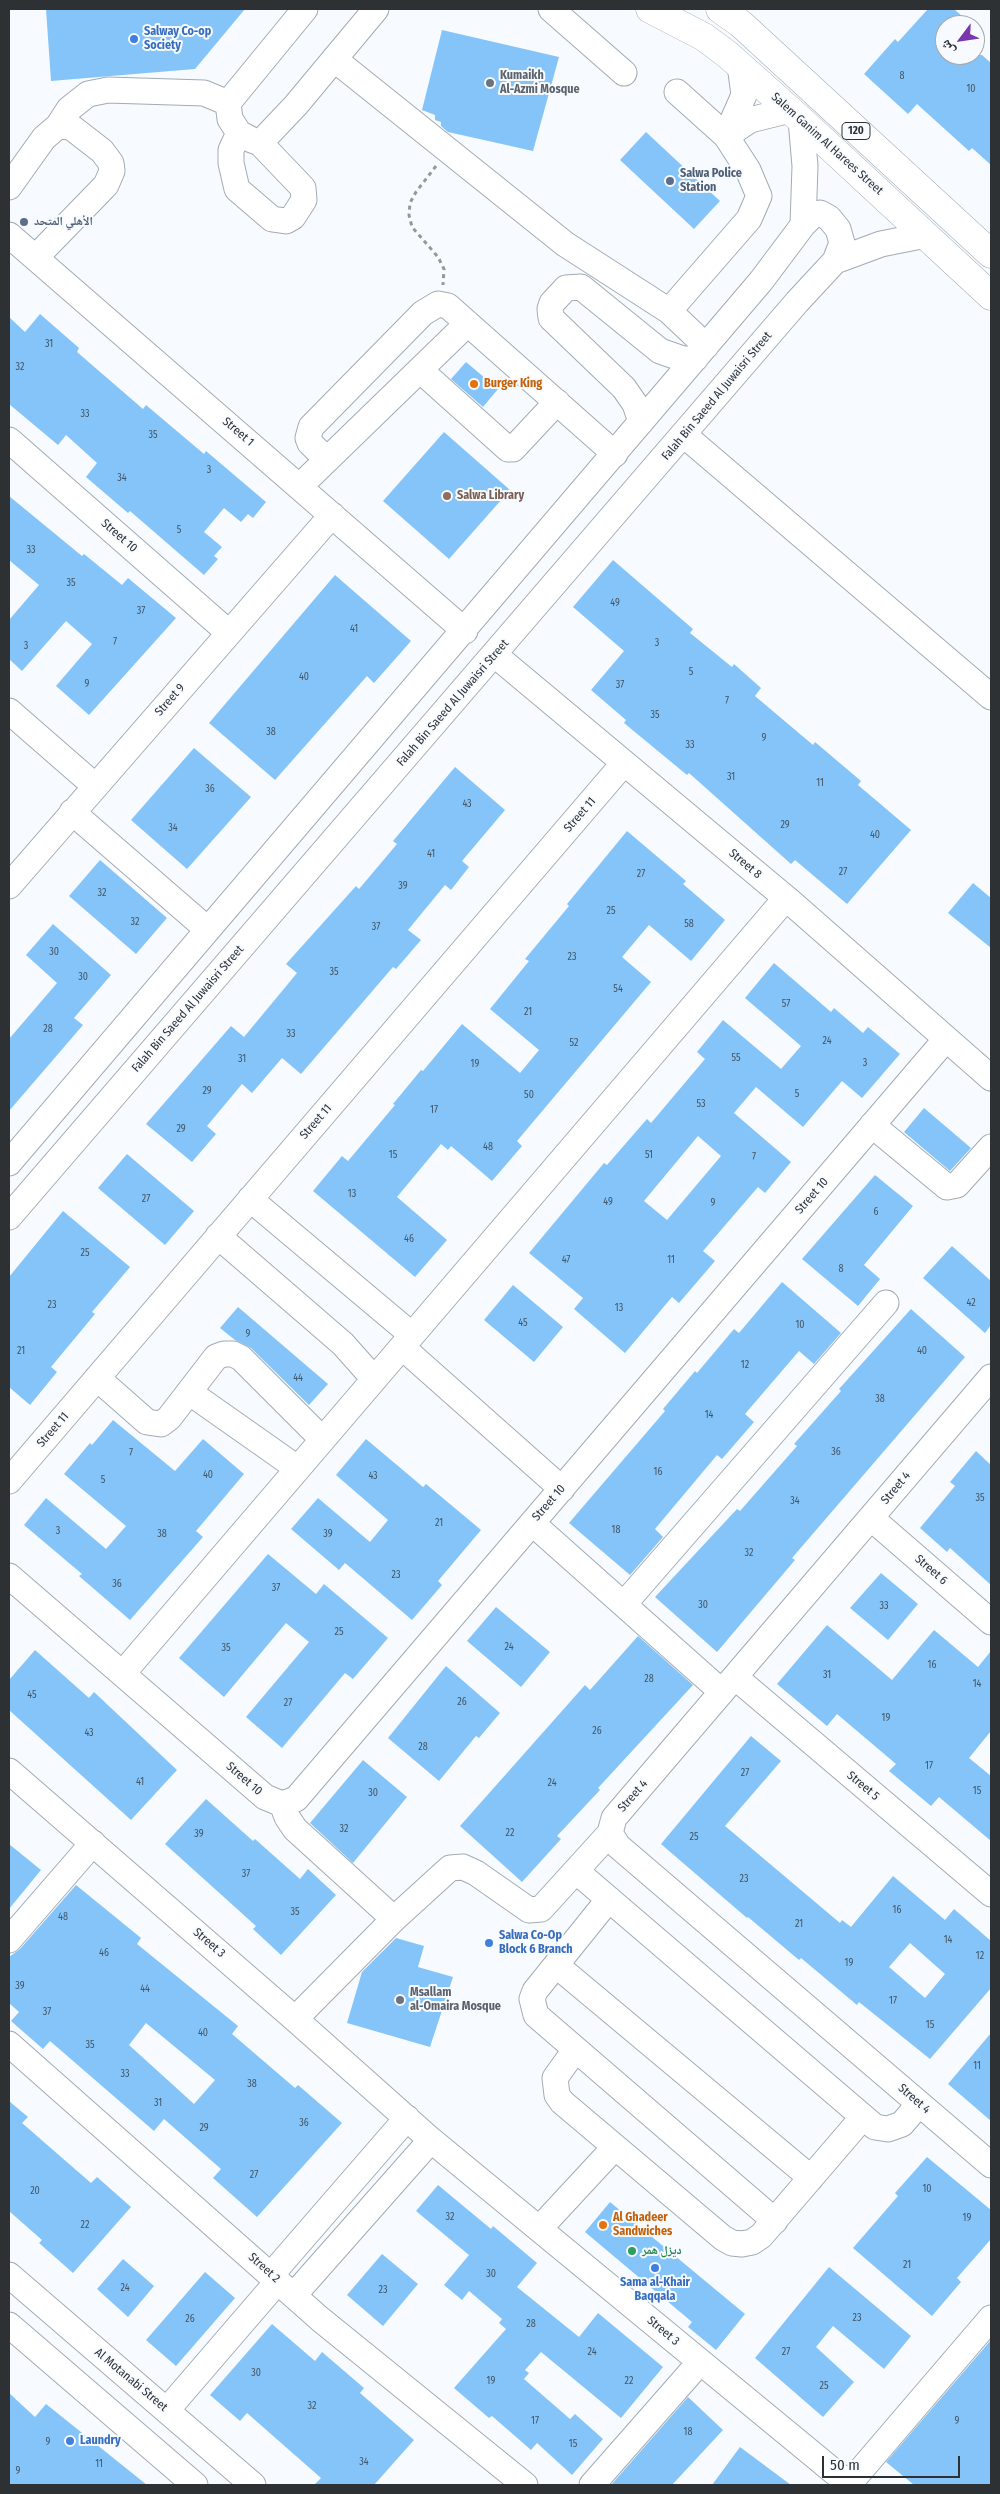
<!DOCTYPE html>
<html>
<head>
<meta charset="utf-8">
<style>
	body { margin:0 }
	#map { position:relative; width:1000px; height:2494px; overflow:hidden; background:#f7fbff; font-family:"Fira Sans Condensed","Noto Naskh Arabic",sans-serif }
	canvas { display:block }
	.frame { position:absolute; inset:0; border:10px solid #2d3134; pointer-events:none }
	.north { position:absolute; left:935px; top:15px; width:50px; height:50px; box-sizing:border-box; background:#f7fbff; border:1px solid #a6aaae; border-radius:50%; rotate:239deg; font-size:14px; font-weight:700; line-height:20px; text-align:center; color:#2d3134 }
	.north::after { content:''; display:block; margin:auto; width:18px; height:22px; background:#7937ab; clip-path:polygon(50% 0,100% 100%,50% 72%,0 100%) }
	.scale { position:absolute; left:822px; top:2456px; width:138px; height:22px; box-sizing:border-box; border:2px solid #2d3134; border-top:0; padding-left:6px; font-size:15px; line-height:18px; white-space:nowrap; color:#2d3134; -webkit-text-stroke:4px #f7fbff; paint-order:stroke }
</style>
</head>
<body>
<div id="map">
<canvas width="1000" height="2494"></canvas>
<div class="frame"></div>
<div class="north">ش</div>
<div class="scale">50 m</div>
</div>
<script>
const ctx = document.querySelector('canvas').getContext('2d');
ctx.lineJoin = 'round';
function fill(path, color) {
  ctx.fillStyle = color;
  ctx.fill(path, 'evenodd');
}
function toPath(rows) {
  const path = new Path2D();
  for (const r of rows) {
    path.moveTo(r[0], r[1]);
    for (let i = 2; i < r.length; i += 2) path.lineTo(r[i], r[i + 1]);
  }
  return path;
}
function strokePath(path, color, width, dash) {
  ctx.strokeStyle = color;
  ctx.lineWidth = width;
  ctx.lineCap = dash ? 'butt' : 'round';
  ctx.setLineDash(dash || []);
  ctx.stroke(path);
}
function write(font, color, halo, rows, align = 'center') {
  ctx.font = font + ' "Fira Sans Condensed","Noto Naskh Arabic",sans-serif';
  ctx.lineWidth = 4;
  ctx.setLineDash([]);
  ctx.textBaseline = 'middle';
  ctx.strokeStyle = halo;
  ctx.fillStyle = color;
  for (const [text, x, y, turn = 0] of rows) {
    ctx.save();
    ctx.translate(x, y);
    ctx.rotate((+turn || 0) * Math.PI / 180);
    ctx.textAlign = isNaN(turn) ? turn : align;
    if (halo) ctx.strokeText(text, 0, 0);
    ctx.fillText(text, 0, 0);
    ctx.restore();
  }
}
fill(toPath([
	[46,9,245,9,195,69,51,81],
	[928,9,954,9,972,25,945,25,945,55,982,55,991,63,991,165,972,148,969,151,917,104,908,114,864,74,895,39,898,42],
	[442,30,559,57,533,151,448,132,441,126,441,122,435,120,435,115,422,110],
	[646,132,720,201,694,229,620,160],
	[40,314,79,348,77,352,143,409,146,405,204,454,206,451,266,502,253,518,248,514,241,522,224,508,204,532,222,547,214,556,218,559,204,575,130,511,128,513,86,477,97,463,66,435,58,445,9,404,9,317,25,332],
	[466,362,498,389,483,407,451,379],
	[444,432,510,490,449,559,383,501],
	[9,496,82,556,84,554,122,585,128,578,176,618,89,715,56,686,92,644,66,621,22,671,9,659,9,620,39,585,9,560],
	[613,560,693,629,690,633,732,667,734,664,761,688,755,696,813,745,815,742,861,781,858,785,911,830,847,904,795,860,791,864,689,773,687,775,624,723,626,720,591,690,624,651,573,607],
	[335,575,411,641,374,683,367,676,275,780,209,723],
	[194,748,251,797,187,869,131,820],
	[455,767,505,810,462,861,469,867,451,890,445,885,408,930,421,940,396,969,393,967,301,1074,282,1058,252,1093,242,1084,207,1126,216,1134,192,1162,146,1124,231,1026,244,1037,297,973,286,964,356,886,359,889,397,844,393,841],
	[627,831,686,881,683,884,725,920,691,961,649,925,622,957,651,982,517,1141,522,1146,492,1181,451,1146,448,1150,441,1144,397,1197,447,1240,415,1277,313,1191,342,1156,348,1161,395,1105,393,1104,421,1070,423,1071,462,1024,520,1073,539,1050,490,1009,529,961,525,959,569,906,567,904],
	[100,860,167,918,136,954,69,896],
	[973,883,991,898,991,948,948,913],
	[53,924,111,975,74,1018,83,1025,9,1111,9,1039,57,983,26,955],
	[774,963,831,1012,834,1008,863,1033,868,1027,900,1054,862,1098,842,1081,803,1127,756,1087,734,1113,791,1162,765,1193,758,1187,703,1251,715,1261,679,1303,672,1297,625,1353,574,1309,583,1298,529,1253,604,1163,607,1165,647,1119,651,1123,705,1059,697,1052,723,1020,781,1069,801,1046,745,998],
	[698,1136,721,1156,667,1220,644,1201],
	[924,1108,971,1148,950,1171,904,1132],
	[127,1154,194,1211,165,1245,98,1188],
	[875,1175,913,1206,864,1265,880,1279,858,1306,802,1259],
	[63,1211,130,1267,92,1312,95,1314,51,1367,57,1372,30,1405,9,1387,9,1277],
	[952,1246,991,1281,991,1325,985,1333,923,1278],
	[782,1282,841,1333,814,1364,799,1351,745,1414,754,1422,722,1459,717,1455,655,1529,663,1537,630,1575,569,1523,665,1411,663,1409,695,1371,697,1373,734,1329,739,1333],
	[513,1285,563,1327,534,1362,484,1320],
	[238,1307,328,1384,309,1405,251,1348,235,1340,220,1328],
	[911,1309,965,1357,792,1558,795,1560,717,1652,655,1597,737,1509,740,1511,797,1446,794,1444,841,1391,839,1389],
	[113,1420,175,1471,203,1439,244,1474,196,1531,203,1537,130,1620,79,1576,82,1574,24,1525,46,1498,106,1549,126,1526,64,1474,90,1443,92,1445],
	[366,1439,423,1487,426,1484,481,1530,438,1581,442,1585,412,1620,345,1563,339,1570,291,1529,318,1498,370,1542,388,1520,336,1475],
	[976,1451,991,1465,991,1585,950,1548,947,1552,920,1528,955,1486,950,1482],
	[268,1554,316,1594,324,1584,388,1638,353,1679,345,1673,282,1748,246,1717,309,1642,286,1623,224,1697,179,1658],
	[881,1573,918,1604,888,1640,850,1608],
	[496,1607,550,1652,521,1687,467,1641],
	[827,1625,892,1680,934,1630,978,1667,991,1651,991,1731,969,1758,991,1776,991,1841,939,1797,931,1806,889,1771,896,1764,837,1714,827,1726,777,1684],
	[638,1636,693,1685,598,1788,600,1790,557,1836,561,1839,522,1882,460,1826,585,1685,590,1690],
	[35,1650,89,1698,94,1692,177,1770,131,1820,9,1710,9,1680],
	[446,1666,500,1713,479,1738,476,1736,439,1781,388,1738],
	[751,1736,781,1761,725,1826,840,1923,842,1920,851,1927,893,1876,945,1920,954,1909,991,1941,991,1988,930,2059,859,2002,857,2005,801,1958,799,1960,748,1917,747,1918,661,1844],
	[910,1943,945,1974,925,1998,889,1967],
	[363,1760,407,1797,353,1863,310,1823],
	[206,1799,253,1841,255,1839,300,1879,308,1869,336,1895,281,1955,253,1929,256,1926,165,1844],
	[9,1844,41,1870,9,1909],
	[76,1885,141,1938,137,1944,238,2026,232,2034,295,2088,298,2085,342,2123,257,2217,213,2178,221,2169,164,2119,154,2131,50,2041,43,2049,11,2021,19,2012,9,2003,9,1957,20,1949],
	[146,2023,215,2080,194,2104,129,2045],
	[396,1938,424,1946,418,1967,453,1977,430,2047,347,2023,362,1972],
	[991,2033,991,2121,948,2084],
	[9,2101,28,2117,22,2123,91,2183,97,2177,131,2207,73,2273,39,2243,42,2240,9,2211],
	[927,2157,991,2210,991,2239,957,2278,961,2282,932,2316,853,2248,898,2196,895,2193],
	[438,2185,491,2229,493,2226,537,2263,517,2287,579,2337,598,2313,663,2367,621,2418,541,2352,525,2370,529,2373,524,2379,570,2419,575,2414,603,2439,572,2475,537,2443,531,2450,492,2416,489,2418,454,2388,506,2329,499,2323,502,2319,469,2291,462,2300,444,2285,469,2255,416,2211],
	[610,2202,745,2314,716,2350,688,2327,692,2322,585,2232],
	[382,2254,418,2284,383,2326,347,2295],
	[123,2259,154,2286,128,2317,97,2289],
	[829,2267,911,2336,884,2369,833,2326,816,2347,854,2382,823,2417,755,2358],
	[205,2272,235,2298,176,2366,146,2340],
	[272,2324,315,2361,322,2352,364,2388,360,2393,414,2440,374,2485,314,2485,321,2478,247,2413,240,2421,210,2395],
	[991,2340,991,2485,914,2485,886,2462],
	[9,2393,35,2417,46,2404,147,2485,9,2485],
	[688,2397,723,2430,672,2485,611,2485],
	[740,2447,791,2485,712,2485]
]), '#85c4f9');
const minor = toPath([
	[305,9,228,103,230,119,239,133,252,140,260,143,296,105,376,9],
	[551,9,624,73],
	[334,59,565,244,669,311,706,346],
	[58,126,69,109,88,94,108,90,204,93,228,103],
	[239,133,231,150,231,163,237,189,272,219,286,221,293,217,304,200,303,188,260,143],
	[726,136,744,95,740,65],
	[726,136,750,120,790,110],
	[9,187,44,138,58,126,71,127,102,151,111,163,112,171,106,185,36,257],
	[803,225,813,215,820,213,829,218,838,229,842,243,835,261],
	[9,235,465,631],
	[669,311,749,219,759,196,748,170,726,136,677,92],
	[420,370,508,449,513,449,557,402],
	[641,422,635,404,624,388,551,318,550,309,552,303,566,288,581,287,660,351,683,359,695,359],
	[684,435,991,697],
	[9,440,228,632],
	[327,460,310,443,308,438,311,427,423,313,438,304,448,306,615,454],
	[300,486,467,324],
	[495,655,786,898,991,1078],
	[9,711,95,786],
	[72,812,207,929],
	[9,886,332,515],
	[872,1125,947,1187,957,1185,991,1147],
	[9,1163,761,281,803,225,805,166,801,120],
	[250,1199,412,1335],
	[9,1217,797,302,835,261,881,244,926,235],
	[218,1236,343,1344,374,1379],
	[402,1347,562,1489],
	[991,1377,614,1818,610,1833,618,1846,991,2165],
	[97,1378,147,1422,161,1424,169,1418,216,1357,224,1354,233,1354,241,1358,322,1439],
	[189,1392,297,1468],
	[9,1481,624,763],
	[871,1518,991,1622],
	[532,1523,722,1692],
	[9,1576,265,1797,282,1804,296,1799,946,1039],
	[624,1604,886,1303],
	[123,1673,786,898],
	[735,1677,991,1894],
	[9,1771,295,2019,431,2140,850,2485],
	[282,1804,287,1817,295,1829,394,1919,295,2019],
	[576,1871,875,2127,888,2129,902,2124,919,2104],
	[609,1899,535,1991,532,1999,536,2015,775,2221],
	[394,1919,450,1868,463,1867,476,1873,529,1910,541,1909,610,1833],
	[9,1940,93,1843],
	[556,1965,811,2178],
	[9,2044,320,2319,525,2485],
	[575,2050,555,2078,557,2095,562,2102,723,2238,732,2243,742,2244,752,2242,761,2236,863,2117],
	[539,2229,615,2147],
	[9,2275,253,2485],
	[271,2275,407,2118],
	[294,2295,431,2140],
	[9,2325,195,2485],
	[167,2410,278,2281],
	[849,2484,991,2318],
	[592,2485,700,2362]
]);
const major = toPath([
	[650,9,704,37,728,55,801,120,991,296],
	[720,9,741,24,991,254]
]);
strokePath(minor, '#a2abb3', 27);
strokePath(major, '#a2abb3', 29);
strokePath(toPath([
	[436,166,416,192,410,203,409,215,412,227,438,257,444,269,443,285]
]), '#94989c', 3, [4, 4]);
strokePath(minor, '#fff', 25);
strokePath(major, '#fff', 28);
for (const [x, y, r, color] of [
	[134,39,5,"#3f7fe0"],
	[490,83,5,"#6b7280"],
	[670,181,5,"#5c6f8a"],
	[24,222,5,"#5c6f8a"],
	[474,384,5,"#e8710a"],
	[447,496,5,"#8d6e63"],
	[489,1943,5,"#3f7fe0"],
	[400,2000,5,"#6b7280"],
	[603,2225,5,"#e8710a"],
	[632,2251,5,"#2e9e5b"],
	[655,2268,5,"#3f7fe0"],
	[70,2441,5,"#3f7fe0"]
]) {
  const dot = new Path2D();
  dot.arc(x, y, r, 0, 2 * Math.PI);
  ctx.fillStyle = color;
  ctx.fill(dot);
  strokePath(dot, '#f7fbff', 2);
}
write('10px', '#435665', null, [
	["8",902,76],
	["10",971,89],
	["31",49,344],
	["32",20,367],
	["33",85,414],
	["35",153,435],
	["3",209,470],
	["34",122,478],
	["5",179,530],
	["33",31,550],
	["35",71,583],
	["49",615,603],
	["37",141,611],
	["41",354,629],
	["7",115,642],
	["3",657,643],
	["3",26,646],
	["5",691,672],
	["40",304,677],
	["9",87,684],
	["37",620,685],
	["7",727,701],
	["35",655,715],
	["38",271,732],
	["9",764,738],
	["33",690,745],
	["31",731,777],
	["11",820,783],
	["36",210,789],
	["43",467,804],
	["29",785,825],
	["34",173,828],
	["40",875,835],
	["41",431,854],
	["27",843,872],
	["27",641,874],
	["39",403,886],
	["32",102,893],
	["25",611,911],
	["32",135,922],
	["58",689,924],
	["37",376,927],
	["30",54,952],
	["23",572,957],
	["35",334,972],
	["30",83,977],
	["54",618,989],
	["57",786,1004],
	["21",528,1012],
	["28",48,1029],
	["33",291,1034],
	["24",827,1041],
	["52",574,1043],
	["55",736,1058],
	["31",242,1059],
	["3",865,1063],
	["19",475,1064],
	["29",207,1091],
	["5",797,1094],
	["50",529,1095],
	["53",701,1104],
	["17",434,1110],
	["29",181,1129],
	["48",488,1147],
	["15",393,1155],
	["51",649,1155],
	["7",754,1157],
	["13",352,1194],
	["27",146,1199],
	["49",608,1202],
	["9",713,1203],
	["6",876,1212],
	["46",409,1239],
	["25",85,1253],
	["47",566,1260],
	["11",671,1260],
	["8",841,1269],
	["42",971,1303],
	["23",52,1305],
	["13",619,1308],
	["45",523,1323],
	["10",800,1325],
	["9",248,1334],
	["21",21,1351],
	["40",922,1351],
	["12",745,1365],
	["44",298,1378],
	["38",880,1399],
	["14",709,1415],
	["36",836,1452],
	["7",131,1453],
	["16",658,1472],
	["40",208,1475],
	["43",373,1476],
	["5",103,1480],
	["35",980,1498],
	["34",795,1501],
	["21",439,1523],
	["18",616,1530],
	["3",58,1531],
	["38",162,1534],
	["39",328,1534],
	["32",749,1553],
	["23",396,1575],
	["36",117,1584],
	["37",276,1588],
	["30",703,1605],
	["33",884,1606],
	["25",339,1632],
	["24",509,1647],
	["35",226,1648],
	["16",932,1665],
	["31",827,1675],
	["28",649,1679],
	["14",977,1684],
	["45",32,1695],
	["26",462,1702],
	["27",288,1703],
	["19",886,1718],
	["26",597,1731],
	["43",89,1733],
	["28",423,1747],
	["17",929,1766],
	["27",745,1773],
	["41",140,1782],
	["24",552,1783],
	["15",977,1791],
	["30",373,1793],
	["32",344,1829],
	["22",510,1833],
	["39",199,1834],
	["25",694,1837],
	["37",246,1874],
	["23",744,1879],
	["16",897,1910],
	["35",295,1912],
	["48",63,1917],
	["21",799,1924],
	["14",948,1940],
	["46",104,1953],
	["12",980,1956],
	["19",849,1963],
	["39",20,1986],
	["44",145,1989],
	["17",893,2001],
	["37",47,2012],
	["15",930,2025],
	["40",203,2033],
	["35",90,2045],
	["11",977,2066],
	["33",125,2074],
	["38",252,2084],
	["31",158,2103],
	["36",304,2123],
	["29",204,2128],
	["27",254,2175],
	["10",927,2189],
	["20",35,2191],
	["32",450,2217],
	["19",967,2218],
	["22",85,2225],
	["21",907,2265],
	["30",491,2274],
	["24",125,2288],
	["23",383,2290],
	["23",857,2318],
	["26",190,2319],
	["28",531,2324],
	["24",592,2352],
	["27",786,2352],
	["30",256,2373],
	["19",491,2381],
	["22",629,2381],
	["25",824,2386],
	["32",312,2406],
	["17",535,2421],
	["9",957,2421],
	["18",688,2432],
	["9",48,2442],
	["15",573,2444],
	["34",364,2462],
	["11",99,2464],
	["9",18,2471]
]);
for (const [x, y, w] of [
	[856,131,28]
]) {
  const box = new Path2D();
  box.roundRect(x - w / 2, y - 8.5, w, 17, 4);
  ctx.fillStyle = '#f7fbff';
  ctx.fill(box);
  strokePath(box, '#2d3134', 1);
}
write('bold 11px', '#2d3134', null, [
	["120",856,131]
]);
write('bold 12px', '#366cbe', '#f7fbff', [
	["Salway Co-op",144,32],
	["Society",144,46],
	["Salwa Co-Op",499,1936],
	["Block 6 Branch",499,1950],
	["Sama al-Khair",655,2283,"center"],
	["Baqqala",655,2297,"center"],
	["Laundry",80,2441]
], 'left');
write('bold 12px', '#5b616d', '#f7fbff', [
	["Kumaikh",500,76],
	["Al-Azmi Mosque",500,90],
	["Msallam",410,1993],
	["al-Omaira Mosque",410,2007]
], 'left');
write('12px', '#2d3134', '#f7fbff', [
	["Salem Ganim Al Harees Street",827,144,42],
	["Falah Bin Saeed Al Juwaisri Street",717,396,-50],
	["Street 1",238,432,41],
	["Street 10",119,536,41],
	["Street 9",170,700,-49],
	["Falah Bin Saeed Al Juwaisri Street",453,703,-49],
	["Street 11",580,815,-49],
	["Street 8",745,864,40],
	["Falah Bin Saeed Al Juwaisri Street",188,1009,-49],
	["Street 11",316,1122,-49],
	["Street 10",812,1196,-49],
	["Street 11",53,1430,-49],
	["Street 4",896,1488,-50],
	["Street 10",549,1503,-49],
	["Street 6",931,1570,41],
	["Street 10",244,1779,41],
	["Street 5",863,1786,40],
	["Street 4",633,1796,-49],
	["Street 3",209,1943,41],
	["Street 4",914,2099,41],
	["Street 2",264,2268,42],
	["Street 3",663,2331,40],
	["Al Motanabi Street",131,2380,40]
]);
write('bold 12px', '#4e5e75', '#f7fbff', [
	["Salwa Police",680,174],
	["Station",680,188],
	["الأهلي المتحد",34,222]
], 'left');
write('bold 12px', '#c56008', '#f7fbff', [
	["Burger King",484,384],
	["Al Ghadeer",613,2218],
	["Sandwiches",613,2232]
], 'left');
write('bold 12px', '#785e54', '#f7fbff', [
	["Salwa Library",457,496]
], 'left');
write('bold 12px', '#27864d', '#f7fbff', [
	["ديزل همر",642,2251]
], 'left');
</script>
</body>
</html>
